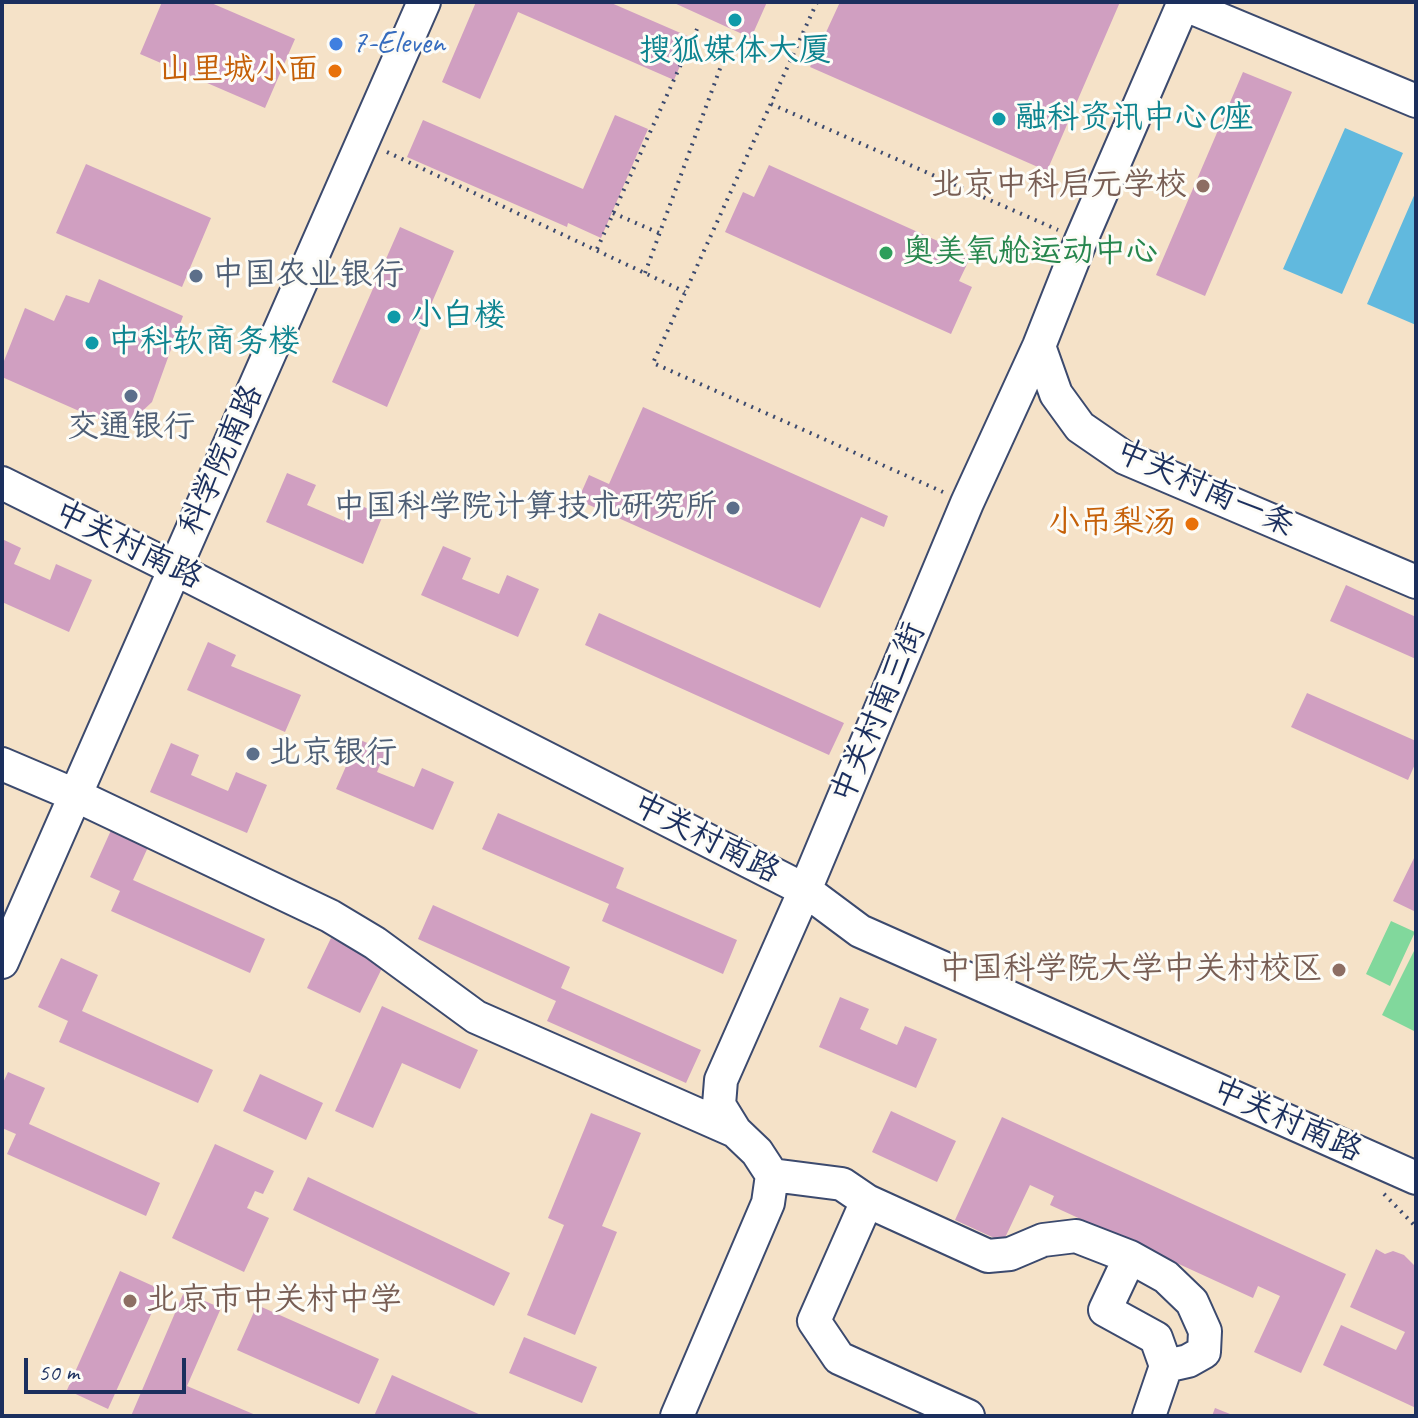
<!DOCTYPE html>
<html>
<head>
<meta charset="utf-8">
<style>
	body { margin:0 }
	#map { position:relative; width:1418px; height:1418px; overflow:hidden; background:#f5e2c8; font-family:Caveat,sans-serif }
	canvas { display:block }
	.frame { position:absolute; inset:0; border:4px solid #1b2f5e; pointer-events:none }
	.scale { position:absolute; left:24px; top:1358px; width:162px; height:36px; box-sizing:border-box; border:4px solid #1b2f5e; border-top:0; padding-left:10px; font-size:24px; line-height:28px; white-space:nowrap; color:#1b2f5e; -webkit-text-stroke:6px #fdfcf7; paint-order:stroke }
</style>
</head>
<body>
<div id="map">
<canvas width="1418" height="1418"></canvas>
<div class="frame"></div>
<div class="scale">50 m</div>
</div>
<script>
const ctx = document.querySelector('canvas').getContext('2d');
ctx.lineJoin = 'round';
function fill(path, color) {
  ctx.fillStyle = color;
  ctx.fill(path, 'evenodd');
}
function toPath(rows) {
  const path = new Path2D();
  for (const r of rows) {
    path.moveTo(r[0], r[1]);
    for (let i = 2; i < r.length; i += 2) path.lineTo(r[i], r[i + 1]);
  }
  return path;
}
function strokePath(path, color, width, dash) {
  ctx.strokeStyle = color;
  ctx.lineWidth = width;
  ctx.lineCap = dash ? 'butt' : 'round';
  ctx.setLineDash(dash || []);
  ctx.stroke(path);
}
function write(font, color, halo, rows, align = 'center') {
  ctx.font = font + ' Caveat,"LXGW WenKai TC",sans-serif';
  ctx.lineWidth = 6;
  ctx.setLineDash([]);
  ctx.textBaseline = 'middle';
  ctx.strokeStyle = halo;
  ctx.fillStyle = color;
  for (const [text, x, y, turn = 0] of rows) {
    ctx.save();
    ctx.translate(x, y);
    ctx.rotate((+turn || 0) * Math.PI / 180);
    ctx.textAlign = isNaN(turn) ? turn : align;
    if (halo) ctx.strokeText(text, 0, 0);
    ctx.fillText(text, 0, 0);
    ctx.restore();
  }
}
fill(toPath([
	[1391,921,1415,932,1390,986,1366,974],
	[1416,947,1416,1032,1382,1015]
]), '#81d89c');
fill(toPath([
	[1345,128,1403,153,1342,294,1283,269],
	[1416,191,1416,325,1367,304]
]), '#61b9de');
fill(toPath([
	[162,2,209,2,295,39,265,108,140,54],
	[476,2,516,2,521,4,523,2,609,2,692,38,674,80,518,12,480,99,442,82],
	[672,2,767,2,751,38],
	[840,2,1120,2,1047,171,810,67],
	[1243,72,1292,92,1205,296,1156,275],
	[615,115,648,129,601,238,568,223,567,227,407,157,423,120,583,189],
	[86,164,211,218,182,287,56,233],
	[769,165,971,256,959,281,972,287,951,334,725,232,743,192,754,197],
	[400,227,454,251,387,407,332,382],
	[99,279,183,316,152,402,136,417,118,424,95,418,2,377,2,366,25,308,54,321,66,295,89,303],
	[643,407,888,516,884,527,861,517,820,608,578,500,589,475,609,484],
	[287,473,316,485,307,505,344,521,352,502,383,515,363,564,266,522],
	[2,539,21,548,14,564,50,580,56,564,92,580,69,632,2,602],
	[443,546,471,558,462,579,499,594,507,575,539,589,518,637,421,595],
	[1346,585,1416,617,1416,659,1330,621],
	[599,613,844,723,829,755,585,645],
	[208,642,236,655,231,666,301,695,285,732,187,690],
	[1307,693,1416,741,1416,762,1408,780,1291,727],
	[358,739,386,751,377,772,414,787,422,768,454,782,433,830,336,789],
	[171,743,199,755,191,775,228,791,236,772,267,785,247,833,150,792],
	[498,813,624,868,616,888,737,940,723,974,602,921,609,904,482,849],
	[112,828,149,845,133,880,265,939,250,973,111,911,120,891,90,877],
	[1416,854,1416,912,1393,901],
	[433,905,570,967,561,988,701,1050,686,1083,547,1021,556,1001,418,939],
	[331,938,384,964,360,1013,307,988],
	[61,958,98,975,82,1011,213,1070,198,1103,59,1042,68,1021,38,1007],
	[840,997,869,1009,860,1029,897,1045,905,1026,937,1039,916,1088,819,1047],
	[382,1006,478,1050,460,1089,402,1063,373,1128,335,1111],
	[8,1072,45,1088,29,1124,160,1183,146,1216,7,1154,16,1134,2,1128,2,1085],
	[260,1074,323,1103,306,1140,243,1111],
	[891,1111,956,1141,937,1182,872,1152],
	[591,1113,641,1133,602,1226,617,1232,575,1335,527,1315,564,1225,548,1218],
	[1002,1117,1346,1274,1301,1373,1254,1352,1280,1296,1258,1286,1253,1298,1050,1205,1054,1196,1030,1185,1003,1242,955,1220],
	[215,1144,274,1171,263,1194,255,1191,247,1208,269,1218,244,1272,172,1238],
	[308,1177,510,1273,494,1306,293,1210],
	[1376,1249,1385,1254,1393,1251,1404,1255,1416,1267,1416,1408,1323,1365,1341,1325,1396,1350,1405,1332,1350,1307],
	[120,1271,162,1290,108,1409,67,1390],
	[184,1292,221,1308,187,1386,258,1416,131,1416],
	[257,1305,379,1359,359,1404,237,1350],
	[524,1337,597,1367,582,1403,509,1373],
	[392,1375,483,1416,374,1416],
	[1215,1408,1235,1416,1212,1416]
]), '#d09fc1');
const minor = toPath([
	[1183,4,1416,101],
	[1039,346,1056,394,1080,427,1125,458,1416,582],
	[2,483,175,569,805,890,860,931,1416,1178],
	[2,764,75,795,330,916,375,943,476,1017,735,1131],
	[2,962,424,2],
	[772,1175,842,1184,867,1201,814,1321,839,1358,968,1416],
	[867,1201,988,1256,1010,1254,1043,1240,1076,1236,1130,1257,1105,1310,1156,1338,1166,1366,1149,1416],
	[1130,1257,1166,1277,1192,1302,1205,1331,1204,1352,1188,1361,1166,1366],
	[677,1416,768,1203,772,1175,757,1152,735,1131,719,1105,721,1080,805,890,967,503,1039,346,1081,240,1184,2]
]);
strokePath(minor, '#3c4a6e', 36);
strokePath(toPath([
	[817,2,653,363,943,492],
	[771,104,1058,230],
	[387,152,685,292],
	[613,213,659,233],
	[597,249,697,29],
	[645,273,729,44],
	[1384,1194,1416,1227]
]), '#3c4a6e', 4, [2, 6]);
strokePath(minor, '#fff', 32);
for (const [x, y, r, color] of [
	[735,20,8,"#0f9aa8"],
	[336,44,8,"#3f7fe0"],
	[335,71,8,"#e8710a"],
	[999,119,8,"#0f9aa8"],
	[1203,186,8,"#8d6e63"],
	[886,253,8,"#2e9e5b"],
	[196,276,8,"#5c6f8a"],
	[394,317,8,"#0f9aa8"],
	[92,343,8,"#0f9aa8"],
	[131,396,8,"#5c6f8a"],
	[733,508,8,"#5c6f8a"],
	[1192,524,8,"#e8710a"],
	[253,754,8,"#5c6f8a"],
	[1339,970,8,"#8d6e63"],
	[130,1301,8,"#8d6e63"]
]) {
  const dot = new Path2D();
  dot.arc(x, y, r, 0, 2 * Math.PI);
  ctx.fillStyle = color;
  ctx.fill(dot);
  strokePath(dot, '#fdfcf7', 3);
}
write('32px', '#366cbe', '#fdfcf7', [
	["7-Eleven",352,44]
], 'left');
write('32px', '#0d838f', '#fdfcf7', [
	["搜狐媒体大厦",735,52,"center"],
	["融科资讯中心C座",1015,119],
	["小白楼",410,317],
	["中科软商务楼",108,343]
], 'left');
write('32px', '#c56008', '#fdfcf7', [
	["山里城小面",319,71],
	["小吊梨汤",1176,524]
], 'right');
write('32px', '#785e54', '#fdfcf7', [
	["北京中科启元学校",1187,186],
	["中国科学院大学中关村校区",1323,970],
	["北京市中关村中学",146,1301,"left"]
], 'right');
write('32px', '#27864d', '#fdfcf7', [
	["奥美氧舱运动中心",902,253]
], 'left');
write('32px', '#4e5e75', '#fdfcf7', [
	["中国农业银行",212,276],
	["交通银行",131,428,"center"],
	["中国科学院计算技术研究所",717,508,"right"],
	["北京银行",269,754]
], 'left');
write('32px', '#1b2f5e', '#fdfcf7', [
	["科学院南路",222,460,-66],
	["中关村南一条",1205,489,24],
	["中关村南路",128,546,26],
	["中关村南三街",879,713,-67],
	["中关村南路",706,839,27],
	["中关村南路",1287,1121,24]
]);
</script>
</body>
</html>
